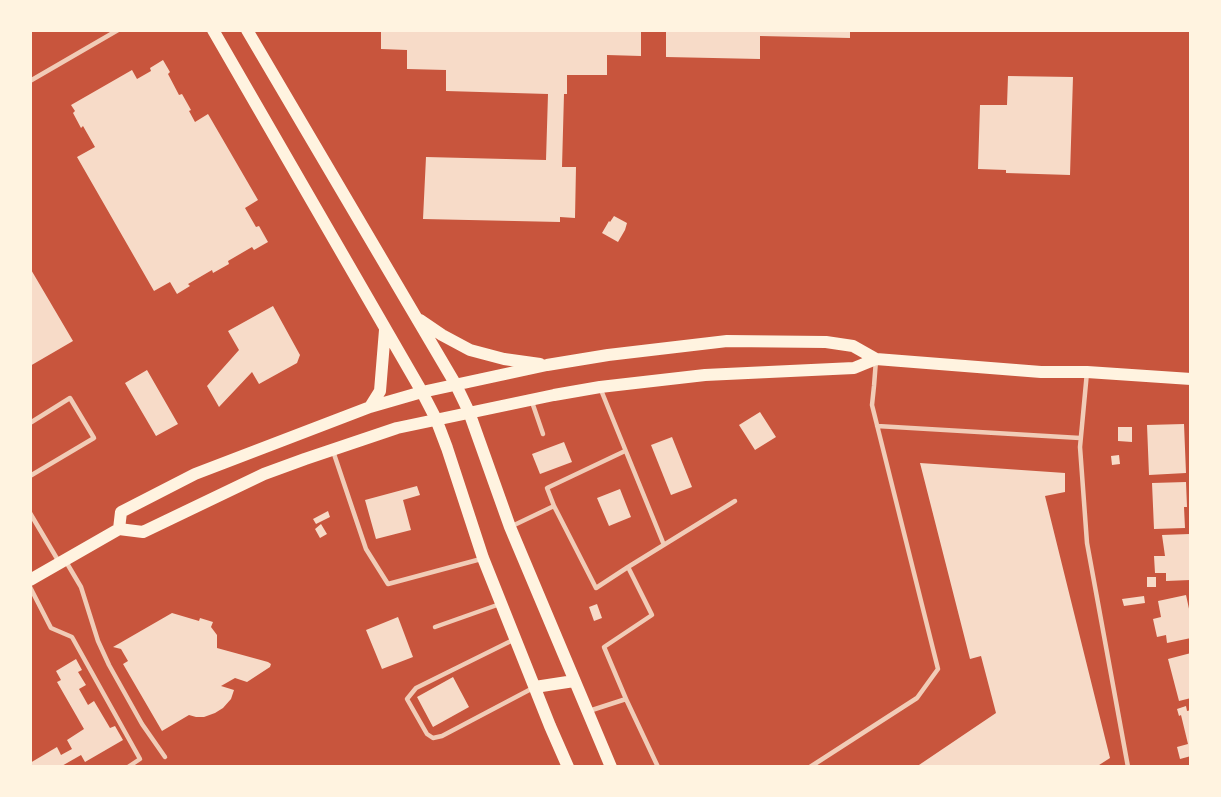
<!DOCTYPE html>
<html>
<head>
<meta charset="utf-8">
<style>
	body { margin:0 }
	#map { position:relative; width:1221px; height:797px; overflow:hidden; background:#c8553d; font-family:"Space Grotesk",sans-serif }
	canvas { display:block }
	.frame { position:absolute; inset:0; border:32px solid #fff3e0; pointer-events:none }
</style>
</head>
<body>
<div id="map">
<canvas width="1221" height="797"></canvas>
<div class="frame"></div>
</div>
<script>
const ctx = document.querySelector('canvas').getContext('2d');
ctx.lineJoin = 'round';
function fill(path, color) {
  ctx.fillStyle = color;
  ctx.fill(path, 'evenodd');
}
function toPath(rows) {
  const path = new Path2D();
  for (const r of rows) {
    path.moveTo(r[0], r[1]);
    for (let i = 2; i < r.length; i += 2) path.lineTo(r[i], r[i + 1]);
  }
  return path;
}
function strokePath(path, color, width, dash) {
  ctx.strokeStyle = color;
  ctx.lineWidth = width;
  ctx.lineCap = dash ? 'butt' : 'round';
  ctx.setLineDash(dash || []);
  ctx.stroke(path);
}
fill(toPath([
	[381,30,641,30,641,56,607,55,607,75,567,75,567,94,564,94,562,167,576,167,575,218,560,217,560,222,423,219,426,157,546,160,548,94,446,91,446,70,407,69,407,50,381,49],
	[666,30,850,30,850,38,760,36,760,59,666,57],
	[163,60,170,72,168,74,179,95,182,94,191,110,189,111,195,122,208,114,258,200,245,208,256,227,259,226,268,242,254,250,252,247,228,261,229,264,213,273,212,270,188,284,190,286,177,294,170,282,154,291,77,157,95,147,83,126,81,128,73,113,75,111,71,105,132,70,137,79,151,71,150,68],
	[1008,76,1073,77,1070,175,1006,173,1006,170,978,169,980,105,1007,105],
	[614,216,627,223,625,230,618,242,602,233,609,221,610,222],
	[30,268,73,341,30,366],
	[273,306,300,355,297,363,259,384,252,372,219,407,207,386,239,350,228,331],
	[147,370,178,424,156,436,125,383],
	[760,412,776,437,755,450,739,425],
	[1184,424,1186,473,1149,475,1147,425],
	[1118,427,1132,427,1132,442,1118,441],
	[672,437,692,487,671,495,651,445],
	[564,442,572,462,540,474,532,454],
	[1119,455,1120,464,1112,465,1111,456],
	[920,463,1065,473,1065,492,1045,496,1110,758,1096,767,916,767,996,713,981,656,970,659],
	[1186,482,1187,507,1184,507,1185,528,1154,529,1152,483],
	[417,486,420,495,403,500,411,530,376,539,365,500],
	[620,489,631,517,609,526,597,498],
	[328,511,330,517,316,524,313,519],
	[321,524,327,534,320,538,315,529],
	[1190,534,1190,580,1166,581,1166,573,1155,573,1154,556,1165,556,1162,535],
	[1147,577,1156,577,1156,587,1147,587],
	[1186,595,1191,618,1191,638,1167,643,1166,635,1157,637,1153,619,1161,617,1158,601],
	[1144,596,1145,603,1124,606,1122,599],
	[597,604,602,618,594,621,589,607],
	[172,613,199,621,200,618,213,622,211,627,217,635,217,648,268,662,271,664,270,667,247,682,235,678,221,686,234,690,231,699,223,708,215,713,204,717,196,717,189,715,162,731,123,664,128,661,121,649,113,647],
	[398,617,413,657,382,669,366,630],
	[1191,653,1191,698,1179,701,1168,659],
	[76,659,82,670,78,672,86,685,79,689,88,705,94,701,110,728,115,726,123,740,85,762,81,755,60,767,58,767,57,765,54,767,30,767,30,763,57,747,61,755,72,749,67,740,84,729,57,682,61,680,56,671],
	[453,677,469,707,433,727,417,697],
	[1186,706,1187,711,1191,710,1191,756,1180,759,1177,747,1188,744,1181,715,1179,716,1177,709]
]), '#f7dbc8');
strokePath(toPath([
	[30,81,118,30],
	[1087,372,1080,447,1087,543,1128,767],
	[601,390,664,545],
	[532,402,543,434],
	[30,423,70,398,94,438,30,476],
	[877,426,1080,438],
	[333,451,366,549,388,584,481,559],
	[554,506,547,488,625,451],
	[30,513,59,562],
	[510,527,554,506,596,588,628,567],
	[65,560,81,587,98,641,109,665,142,724,165,757],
	[30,587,51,628,72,637,140,759,128,767],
	[435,627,500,604],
	[513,640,416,688,407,699,427,734,433,738,442,736,533,688],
	[626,699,604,647,652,615,628,567,735,501],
	[589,711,626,699,658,767],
	[810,767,917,698,938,669,872,405,874,386,876,360]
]), '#f1ccb7', 4.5);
strokePath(toPath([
	[213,30,422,392,436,419,447,448,483,558,550,726,568,767],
	[247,30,456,385,469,412,510,527,611,767],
	[420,320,442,335,470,350,504,359,540,364],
	[370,407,380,391,385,330],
	[119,529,121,512,195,474,370,407,422,392,547,365,608,355,727,341,826,342,853,346,876,359,1041,372,1087,372,1191,379],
	[30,580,119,529,143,532,264,474,305,459,397,428,554,395,600,387,705,375,854,368,876,359],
	[535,687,574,681]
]), '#fff3e0', 12);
</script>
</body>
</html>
